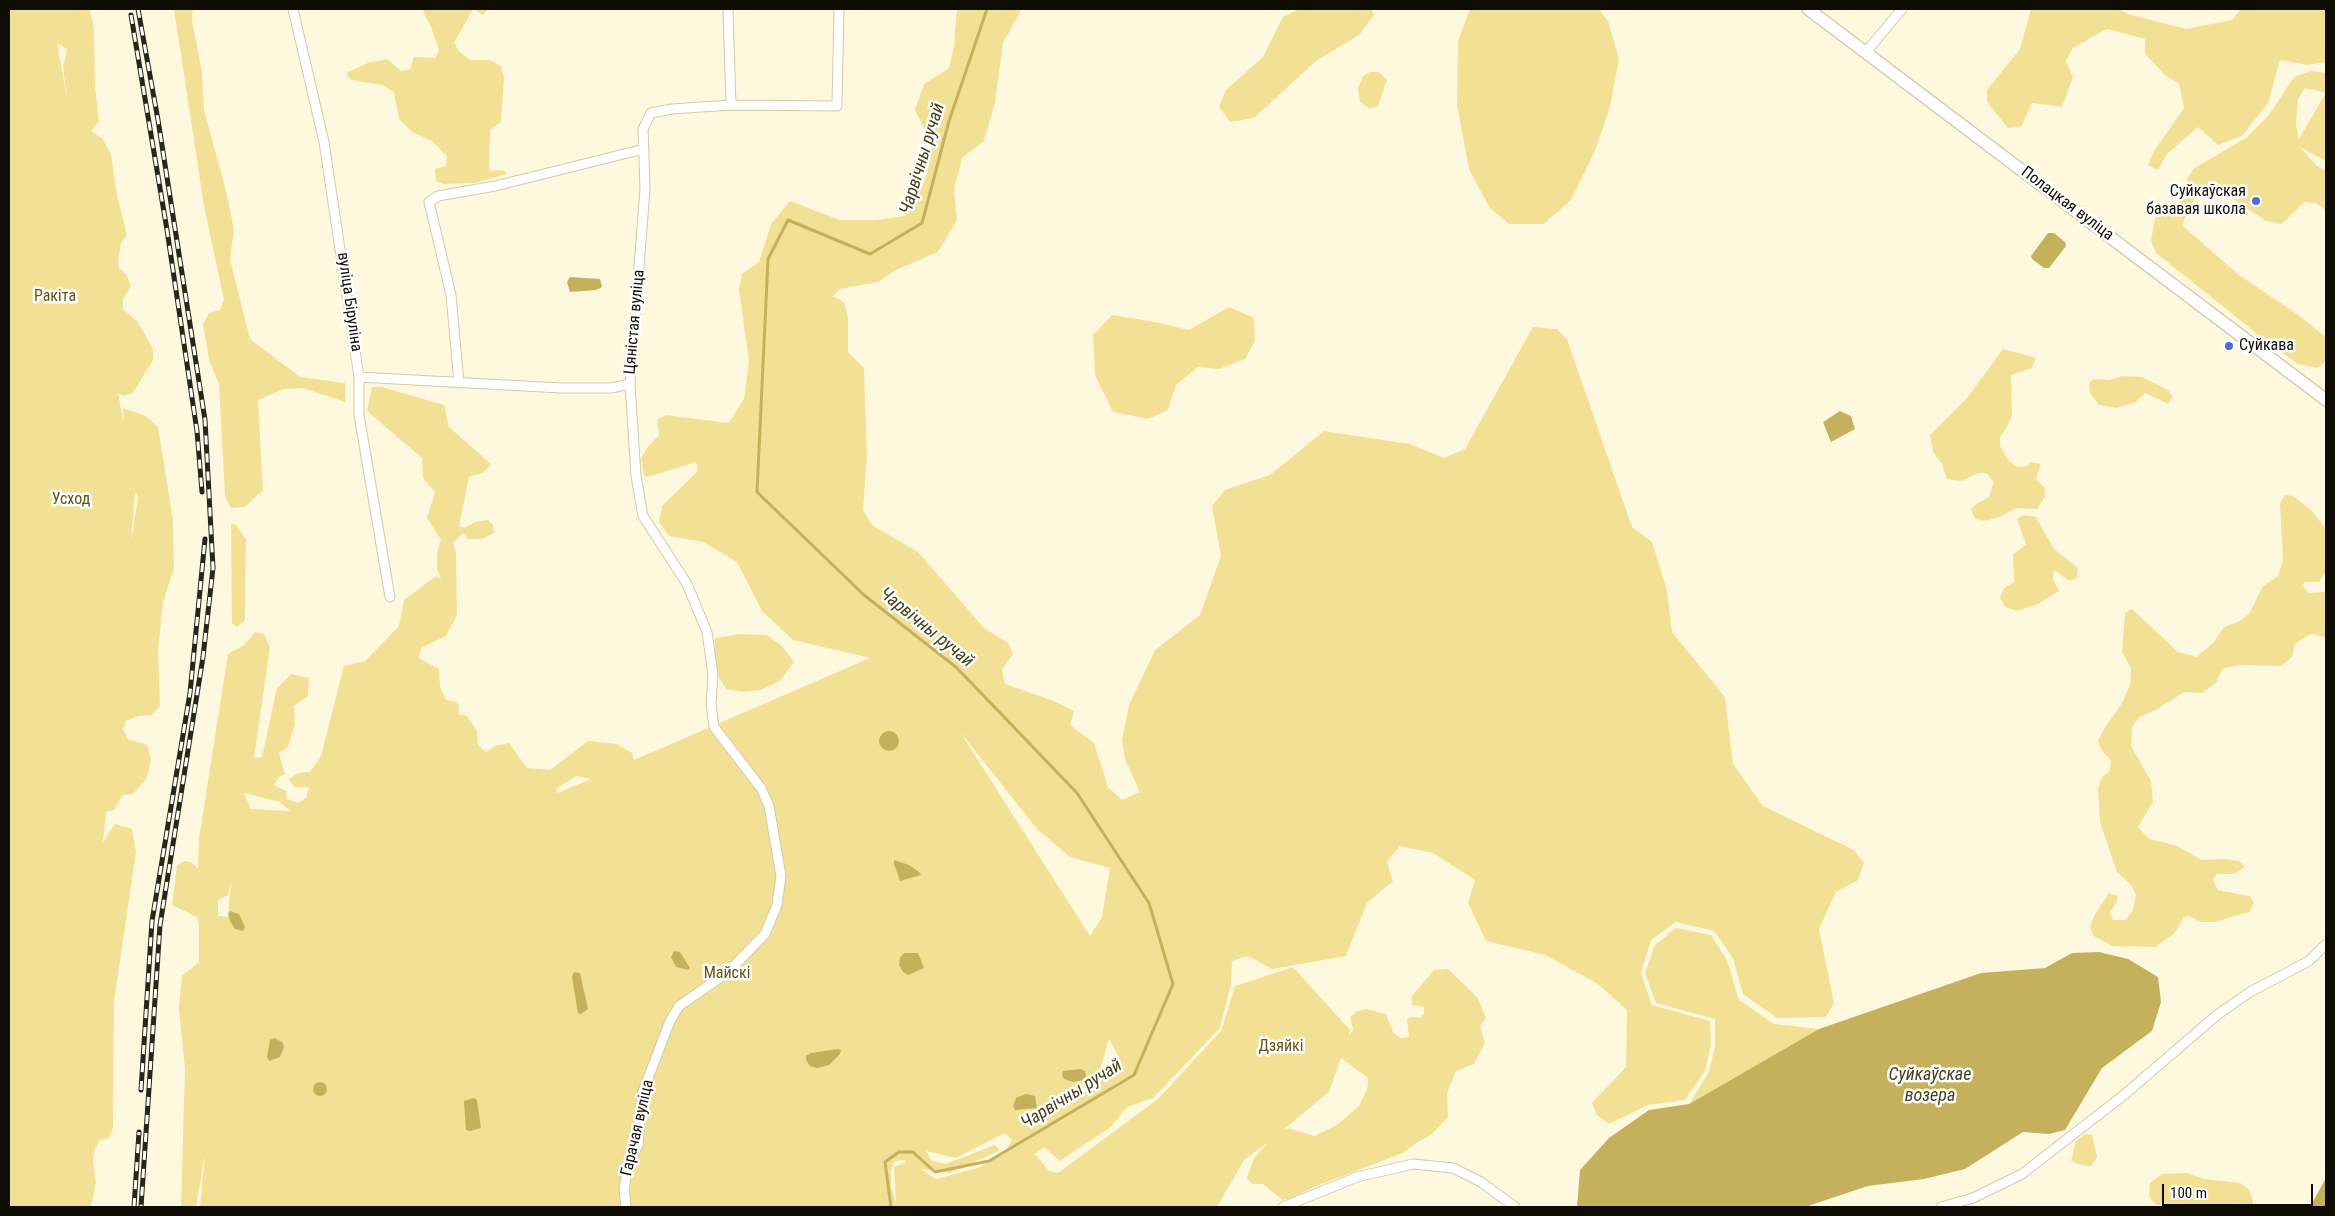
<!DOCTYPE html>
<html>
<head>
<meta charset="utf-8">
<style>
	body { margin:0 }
	#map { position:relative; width:2335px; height:1216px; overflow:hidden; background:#fef8df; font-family:"Roboto Condensed",sans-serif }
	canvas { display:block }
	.frame { position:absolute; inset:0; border:10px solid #0f0c03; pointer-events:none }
	.scale { position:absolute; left:2162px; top:1184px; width:151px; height:22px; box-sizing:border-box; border:2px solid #0f0c03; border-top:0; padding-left:6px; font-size:15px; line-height:18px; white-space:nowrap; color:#0f0c03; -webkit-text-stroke:4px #fff; paint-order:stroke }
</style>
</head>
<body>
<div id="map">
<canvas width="2335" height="1216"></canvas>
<div class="frame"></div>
<div class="scale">100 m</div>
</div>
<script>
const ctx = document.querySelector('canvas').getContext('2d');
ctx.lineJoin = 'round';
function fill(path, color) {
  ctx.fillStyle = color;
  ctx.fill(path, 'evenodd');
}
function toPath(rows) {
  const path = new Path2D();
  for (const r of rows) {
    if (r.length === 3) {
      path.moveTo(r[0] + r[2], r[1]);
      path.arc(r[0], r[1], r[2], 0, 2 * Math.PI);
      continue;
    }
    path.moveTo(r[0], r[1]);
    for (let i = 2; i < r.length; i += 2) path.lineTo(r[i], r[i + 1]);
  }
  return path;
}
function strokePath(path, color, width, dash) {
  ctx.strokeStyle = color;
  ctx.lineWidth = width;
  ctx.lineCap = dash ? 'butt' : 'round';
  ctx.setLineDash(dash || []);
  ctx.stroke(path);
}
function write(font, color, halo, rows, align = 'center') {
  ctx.font = font + ' "Roboto Condensed",sans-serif';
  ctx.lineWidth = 5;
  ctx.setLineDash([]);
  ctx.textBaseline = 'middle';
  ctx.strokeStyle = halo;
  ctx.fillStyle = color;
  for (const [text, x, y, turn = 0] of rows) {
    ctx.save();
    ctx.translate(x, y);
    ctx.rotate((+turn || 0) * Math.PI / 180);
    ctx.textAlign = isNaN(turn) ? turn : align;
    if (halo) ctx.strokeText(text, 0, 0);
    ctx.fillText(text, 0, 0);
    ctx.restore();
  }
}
fill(toPath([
	[9,9,90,9,94,28,95,86,99,121,91,131,103,139,111,155,117,195,127,235,121,243,118,262,119,268,126,274,131,286,123,299,123,309,138,322,153,349,153,360,133,393,124,396,118,393,124,424,123,408,146,416,158,427,173,520,174,568,163,603,158,650,160,706,152,715,139,716,126,721,123,729,128,739,147,745,151,759,147,778,133,794,123,795,114,810,106,812,103,842,115,824,132,829,136,852,114,1002,113,1128,109,1138,100,1140,95,1149,93,1160,96,1182,91,1207,9,1207],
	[57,43,67,49,63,67,67,99],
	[136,493,138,498,131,542,135,493],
	[174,9,193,9,192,20,202,73,204,110,226,191,234,229,230,259,250,339,300,377,345,383,345,402,303,388,284,389,258,400,263,490,245,507,231,508,225,496,219,384,209,360,203,324,209,313,220,310,224,300,204,206],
	[425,9,488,9,483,15,473,9,454,43,459,51,470,60,490,60,501,66,504,77,501,122,490,130,489,171,503,170,507,174,475,183,443,184,436,181,435,169,446,166,447,156,432,141,412,132,399,119,394,92,382,85,351,80,346,73,368,63,387,59,401,71,410,69,414,57,435,58,439,50,431,27,423,12],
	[957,9,1022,9,1003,43,995,103,984,141,962,158,954,190,957,220,938,252,896,270,878,282,840,289,833,296,844,302,848,317,848,352,864,368,867,454,863,510,872,525,918,552,984,628,1008,643,1013,654,1002,670,1005,684,1054,701,1074,711,1070,725,1094,743,1108,787,1122,800,1140,792,1125,759,1122,740,1129,705,1155,650,1200,615,1221,556,1212,506,1225,490,1270,475,1324,431,1409,444,1444,458,1465,449,1533,327,1557,329,1567,339,1632,527,1652,542,1667,590,1672,632,1725,697,1733,764,1763,806,1854,850,1864,863,1858,880,1836,892,1819,929,1834,1003,1826,1017,1777,1018,1743,994,1733,958,1714,931,1676,922,1651,940,1641,973,1652,1005,1710,1021,1711,1045,1705,1071,1685,1100,1648,1105,1609,1124,1597,1115,1592,1103,1626,1067,1627,1010,1598,984,1545,955,1486,941,1468,903,1475,880,1433,853,1400,846,1387,862,1393,881,1367,903,1346,956,1272,969,1248,956,1232,961,1231,984,1220,1028,1153,1098,1127,1107,1111,1127,1060,1161,1044,1147,1035,1154,1049,1171,1058,1173,1158,1099,1221,1031,1235,986,1293,967,1350,1030,1349,1035,1353,1030,1350,1017,1357,1011,1367,1009,1386,1014,1393,1032,1400,1038,1409,1037,1407,1019,1412,1017,1420,1018,1424,1014,1424,1007,1412,1005,1412,996,1434,970,1448,969,1478,998,1486,1018,1480,1026,1485,1043,1474,1064,1456,1071,1447,1093,1448,1117,1431,1135,1416,1143,1403,1153,1316,1186,1292,1198,1282,1200,1263,1184,1252,1184,1247,1178,1254,1158,1268,1142,1244,1160,1217,1207,200,1207,205,1154,196,1207,181,1207,185,1069,179,1008,182,976,199,962,199,927,197,917,172,905,177,866,184,861,191,862,198,869,199,838,228,654,244,645,255,632,264,634,270,647,254,758,262,757,277,688,291,674,309,678,308,696,294,706,295,724,288,747,279,753,285,774,279,777,274,785,286,791,287,799,298,803,306,798,309,787,294,787,289,779,298,773,310,772,321,756,344,666,365,661,399,626,404,600,436,576,441,579,437,569,437,553,441,540,427,518,435,492,423,478,422,458,367,411,372,387,382,387,444,405,449,427,491,464,483,473,469,477,459,526,464,528,475,522,488,520,493,525,494,533,482,539,468,539,463,533,453,543,456,552,457,615,446,636,421,648,419,658,439,669,440,687,446,700,454,701,459,705,459,714,467,716,477,731,478,745,486,752,495,746,509,743,527,768,550,770,588,741,617,744,632,753,634,760,870,658,793,640,762,611,737,562,703,542,669,536,659,522,662,506,698,471,696,462,648,477,644,476,641,458,648,447,659,435,657,420,666,415,729,423,744,399,749,361,739,289,742,274,759,262,771,224,790,201,840,220,876,220,905,216,922,187,928,170,932,145,915,110,924,84,949,68,954,46],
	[960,732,1037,829,1070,857,1110,868,1102,917,1090,936],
	[576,776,591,779,557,793,556,789],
	[244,793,280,802,290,811,251,809],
	[231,882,228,917,218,916,218,900,228,895],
	[1109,1039,1119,1057,1113,1072,1080,1096,1075,1092,1097,1080],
	[1341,1058,1368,1078,1367,1090,1359,1106,1337,1125,1314,1136,1288,1128,1283,1130,1329,1092],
	[1005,1133,1012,1140,1004,1154,978,1168,936,1179,921,1169,950,1173,1000,1150,995,1145,946,1164,932,1161,926,1151,956,1158],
	[904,1160,906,1162,894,1167,896,1203,891,1186,891,1170,895,1161],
	[1299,9,1371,9,1374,15,1359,35,1316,61,1254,118,1230,122,1219,107,1226,90,1263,57,1283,17],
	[1470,9,1599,9,1608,21,1619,59,1610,107,1595,151,1571,200,1544,224,1509,224,1489,207,1469,169,1457,105,1458,41],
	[2031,9,2118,9,2128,14,2186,29,2232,20,2241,9,2326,9,2326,62,2308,65,2280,60,2268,103,2242,136,2218,145,2198,127,2167,154,2158,170,2148,165,2154,151,2184,108,2179,84,2165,75,2145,54,2145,39,2107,29,2073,48,2066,61,2073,77,2062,107,2032,103,2021,127,2008,128,1987,102,1987,90,2020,49],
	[2311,71,2326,73,2326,93,2305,88,2298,99,2296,124,2299,139,2325,94,2326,95,2326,161,2300,147,2317,166,2326,171,2326,210,2316,203,2304,202,2282,224,2266,221,2225,194,2209,192,2195,198,2184,220,2183,226,2239,275,2297,314,2326,337,2326,361,2318,368,2298,364,2266,341,2156,253,2151,241,2155,218,2177,212,2183,187,2193,169,2246,138,2269,115,2294,77],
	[1370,72,1379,72,1387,80,1378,106,1370,109,1360,102,1358,88,1363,76],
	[1229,307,1254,318,1255,341,1245,359,1219,369,1198,367,1176,385,1168,410,1148,419,1113,412,1095,375,1093,335,1112,315,1155,322,1189,330],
	[2003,349,2036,358,2032,368,2011,375,2012,416,2006,429,2000,437,2000,446,2009,461,2018,467,2028,466,2030,462,2041,464,2036,479,2045,488,2045,497,2037,509,2016,508,2002,516,1985,521,1975,519,1971,509,1975,505,1989,497,1994,482,1986,473,1978,473,1962,481,1947,479,1942,464,1933,452,1930,435,1967,398],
	[2122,376,2142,377,2168,390,2173,397,2168,404,2145,393,2136,402,2117,408,2099,405,2090,393,2089,383,2094,379,2109,380],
	[2285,495,2293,496,2311,510,2326,529,2326,572,2319,582,2305,582,2302,585,2309,593,2326,592,2326,638,2313,634,2307,636,2295,644,2292,657,2281,666,2239,665,2222,669,2216,683,2202,693,2184,692,2156,710,2140,717,2132,727,2131,746,2151,781,2153,802,2138,827,2149,839,2175,845,2202,860,2226,859,2239,861,2245,867,2234,874,2217,874,2213,880,2218,890,2250,896,2254,903,2249,912,2215,922,2201,922,2189,916,2184,917,2174,934,2155,947,2112,946,2094,936,2090,927,2095,914,2109,893,2118,896,2116,903,2110,913,2113,920,2126,920,2133,910,2136,895,2131,885,2117,872,2100,822,2098,788,2102,777,2110,771,2111,760,2102,751,2098,741,2104,729,2122,703,2130,685,2131,668,2122,652,2125,613,2132,609,2178,652,2197,657,2213,643,2224,627,2238,622,2250,613,2262,587,2278,576,2283,560,2280,504],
	[2023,515,2036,517,2054,549,2078,568,2077,578,2069,581,2054,570,2053,579,2059,591,2038,604,2017,611,2005,607,2000,597,2004,588,2014,582,2013,555,2026,544,2017,519],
	[231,524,235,524,246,539,245,620,237,627,232,623],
	[740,634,767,635,782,646,794,662,780,681,761,690,743,692,726,689,719,677,714,662,715,638],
	[1676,928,1711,935,1727,960,1739,1000,1774,1024,1819,1029,1689,1104,1709,1072,1715,1046,1715,1019,1656,1003,1645,973,1655,945],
	[2085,1134,2092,1135,2097,1157,2091,1166,2080,1165,2071,1161,2076,1141],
	[2187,1173,2204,1179,2240,1183,2249,1189,2253,1202,2252,1207,2178,1207,2177,1205,2156,1205,2149,1196,2150,1183,2162,1174]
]), '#f2e095');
fill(toPath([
	[2048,233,2054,233,2065,242,2066,246,2049,268,2044,268,2032,259,2031,256],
	[570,277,600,279,602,287,596,290,570,292,567,282],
	[1840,411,1851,416,1855,429,1831,442,1823,422],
	[889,741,10],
	[894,860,909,865,919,872,921,875,900,881,894,864],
	[230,911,239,914,245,927,243,931,235,929,230,921,228,914],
	[674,951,680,952,690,968,688,970,676,967,671,957],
	[2099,952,2128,959,2158,977,2161,1002,2152,1031,2102,1068,2065,1130,2049,1134,2023,1132,1965,1169,1924,1179,1868,1186,1805,1207,1577,1207,1580,1170,1609,1138,1649,1110,1689,1104,1819,1029,1981,973,2045,968,2072,953],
	[904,953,918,953,924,968,908,975,903,972,899,965,900,958],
	[574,972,580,973,588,1009,581,1014,578,1013,572,977],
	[274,1038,282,1042,284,1047,280,1057,269,1061,267,1057,270,1040],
	[838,1049,841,1050,840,1054,829,1065,817,1068,810,1066,806,1060,806,1056,811,1053],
	[1081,1069,1085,1071,1086,1077,1083,1080,1073,1082,1064,1079,1062,1075,1063,1071],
	[320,1089,7],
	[1026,1094,1035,1096,1037,1108,1015,1110,1013,1106,1016,1098],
	[474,1098,477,1100,481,1128,470,1131,466,1130,464,1101],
	[2326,1178,2326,1207,2312,1207,2312,1203]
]), '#c5b15c');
strokePath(toPath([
	[891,1207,885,1162,899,1152,913,1152,935,1172,989,1161,1134,1075,1173,984,1149,903,1077,793,957,668,864,595,757,492,768,259,788,220,870,254,922,223,949,121,987,9]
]), '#c5b15c', 3);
const minor = toPath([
	[293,9,324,142,359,377,359,415,390,597],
	[728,9,731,105],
	[1866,52,1902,9],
	[359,377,561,388,611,388,630,384],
	[459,383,451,295,429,202,438,196,495,186,644,149],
	[626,1207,624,1189,628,1167,638,1145,642,1094,670,1021,679,1006,728,972,765,934,777,905,781,876,769,806,761,788,714,727,711,704,713,675,707,632,687,584,643,516,636,476,630,384,645,189,643,129,651,113,672,109,731,105,837,106,839,9],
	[1283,1207,1357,1177,1413,1164,1453,1168,1481,1182,1515,1207],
	[1941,1207,1973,1198,2022,1174,2124,1095,2217,1015,2250,992,2309,961,2326,944]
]);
const secondary = toPath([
	[1808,9,2326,400]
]);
strokePath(minor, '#d1caab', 11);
strokePath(secondary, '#d1caab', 14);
strokePath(minor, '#fff', 9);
strokePath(secondary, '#fff', 11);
const rail = toPath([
	[138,9,158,120,205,420,213,568,203,657,160,925,141,1207],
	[131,15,167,230,197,431,202,492],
	[141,1090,152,921,190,693,205,539],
	[134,1207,139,1132]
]);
strokePath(rail, '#28251a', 5);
strokePath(rail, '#fff', 3, [9]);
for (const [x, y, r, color] of [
	[2256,201,5,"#4e69de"],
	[2229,346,5,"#4e69de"]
]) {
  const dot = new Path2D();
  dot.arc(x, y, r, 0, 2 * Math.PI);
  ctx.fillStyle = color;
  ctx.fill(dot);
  strokePath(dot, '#fff', 2);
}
write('16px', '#0f0c03', '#fff', [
	["Суйкаўская",2246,192],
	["базавая школа",2246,210],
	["Суйкава",2239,346,"left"]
], 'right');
write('16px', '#0f0c03', '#fff', [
	["Полацкая вуліца",2067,204,37],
	["вуліца Біруліна",349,302,82],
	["Цяністая вуліца",635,322,-85],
	["Гарачая вуліца",638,1128,-77]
]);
write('16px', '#635515', '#fff', [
	["Ракіта",55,297],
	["Усход",71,500],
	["Майскі",727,974],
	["Дзяйкі",1281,1047]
]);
write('italic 18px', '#473f1a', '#fff', [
	["Чарвічны ручай",923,159,-73],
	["Чарвічны ручай",926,628,39],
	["Суйкаўскае",1930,1075],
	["возера",1930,1096],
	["Чарвічны ручай",1072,1095,-32]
]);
</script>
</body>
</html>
